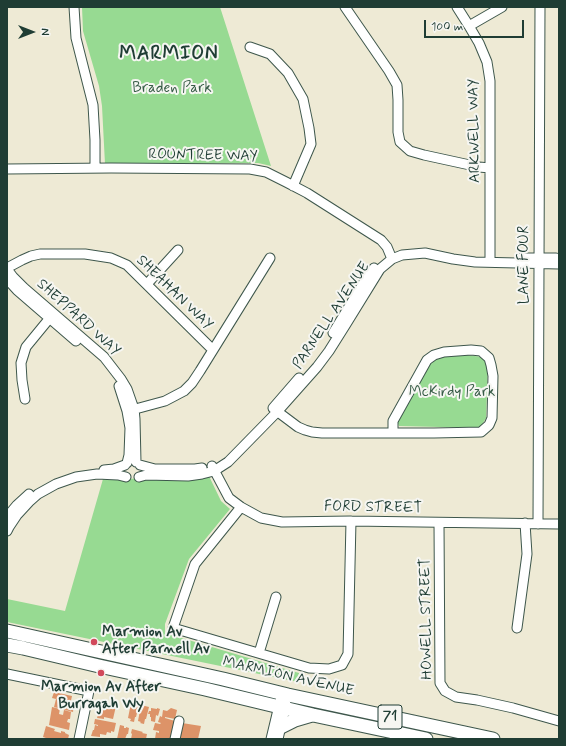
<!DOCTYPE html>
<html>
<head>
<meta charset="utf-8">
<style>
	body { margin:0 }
	#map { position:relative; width:566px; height:746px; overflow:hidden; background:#eeead5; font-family:Mynerve,sans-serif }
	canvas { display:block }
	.frame { position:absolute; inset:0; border:8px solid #1f3d34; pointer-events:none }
	.north { position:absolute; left:12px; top:12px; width:40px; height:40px; -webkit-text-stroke:3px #f6f6f2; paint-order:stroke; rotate:90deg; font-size:11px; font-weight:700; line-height:16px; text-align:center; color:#1f3d34 }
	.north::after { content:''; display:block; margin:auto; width:14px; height:18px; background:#1f3d34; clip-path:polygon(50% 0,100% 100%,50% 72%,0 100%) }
	.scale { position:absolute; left:424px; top:20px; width:100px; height:18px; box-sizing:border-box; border:2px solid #1f3d34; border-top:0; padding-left:5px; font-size:12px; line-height:14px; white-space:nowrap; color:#1f3d34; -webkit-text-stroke:3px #f6f6f2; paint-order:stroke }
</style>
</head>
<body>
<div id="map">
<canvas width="566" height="746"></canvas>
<div class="frame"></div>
<div class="north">N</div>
<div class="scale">100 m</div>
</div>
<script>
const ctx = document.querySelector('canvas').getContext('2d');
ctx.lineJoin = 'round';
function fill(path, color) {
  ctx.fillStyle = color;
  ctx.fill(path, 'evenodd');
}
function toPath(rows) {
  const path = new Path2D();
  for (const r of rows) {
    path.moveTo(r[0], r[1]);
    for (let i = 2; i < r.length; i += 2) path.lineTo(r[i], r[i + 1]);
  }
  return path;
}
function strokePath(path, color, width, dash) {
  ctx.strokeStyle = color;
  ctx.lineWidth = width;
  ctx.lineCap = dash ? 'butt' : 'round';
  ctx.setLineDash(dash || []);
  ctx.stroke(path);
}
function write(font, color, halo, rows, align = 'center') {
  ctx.font = font + ' Mynerve,sans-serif';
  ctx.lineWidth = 4;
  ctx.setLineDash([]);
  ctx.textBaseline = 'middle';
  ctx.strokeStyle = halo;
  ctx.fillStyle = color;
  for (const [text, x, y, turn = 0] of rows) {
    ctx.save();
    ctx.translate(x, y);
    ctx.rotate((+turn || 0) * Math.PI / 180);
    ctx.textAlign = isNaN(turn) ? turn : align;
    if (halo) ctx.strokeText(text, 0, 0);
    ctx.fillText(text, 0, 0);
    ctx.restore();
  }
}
fill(toPath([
	[82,7,220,7,271,166,258,163,105,164,102,106,99,86,83,31],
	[467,355,482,357,488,364,486,418,480,428,399,426,397,421,429,365,439,357],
	[208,474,221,501,230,509,189,559,165,624,165,633,299,673,298,682,7,622,7,599,65,611,103,479,192,478]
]), '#97da92');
fill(toPath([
	[54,692,72,696,70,705,74,706,73,712,54,707,56,699,52,698],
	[100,702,116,706,113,719,104,717,104,719,97,718,100,709,99,708],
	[131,703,139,705,136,717,135,717,134,722,130,721,131,719,128,718],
	[141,705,149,707,146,719,145,719,144,724,140,723,141,722,138,721],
	[52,707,60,709,59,714,63,715,64,710,71,712,70,719,68,719,67,722,70,723,69,730,49,725],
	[151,708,157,709,157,708,160,709,158,716,156,715,155,722,151,721,151,717,150,717,150,714,148,714,149,711,151,711],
	[171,708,177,710,175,719,165,717,165,718,175,721,171,739,160,738,160,739,155,739,156,732,159,733,159,731,153,730,155,723,160,724,161,723,158,722,160,716,162,717,163,710,167,711],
	[95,719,116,723,114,732,111,731,111,733,107,732,106,735,100,734,100,737,91,736,93,730,94,730,95,725,98,726,98,725,94,724],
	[182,723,201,726,198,739,178,739],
	[120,725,124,726,124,728,126,728,126,727,129,728,128,734,127,734,125,739,117,739],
	[46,726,55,729,54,731,61,733,61,731,65,732,65,733,69,735,68,739,49,739,43,737],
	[132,729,143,732,142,733,147,734,146,739,131,739,132,734,131,733]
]), '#dd9368');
const minor = toPath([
	[74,7,76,38,93,105,95,140,95,168],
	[345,7,389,71,397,85,398,100,398,132,400,142,410,151,424,155,479,167,490,168],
	[457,7,469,26,479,43,487,62,490,81,490,262],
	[469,26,502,7],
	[250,47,270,54,288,73,303,99,309,128,311,144,293,186],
	[7,169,111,168,250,169,266,172,286,182,307,193,381,240,387,247,392,259],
	[522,258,556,258],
	[7,268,22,260,31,256,40,254,85,254,111,258,127,265,213,350],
	[7,269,13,277,24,288,104,357,121,379,127,389,134,409,135,419,136,462],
	[7,279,17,290,76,341],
	[147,284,178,250],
	[333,333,367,277,374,268],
	[119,386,127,411,130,428,129,455,127,463],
	[25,399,22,380,21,363,26,347,49,319],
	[273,408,299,378],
	[274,409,298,427,305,430,312,432,322,433,434,433,481,432,489,425,492,418,493,376,491,365,489,358,481,351,471,350,444,352,434,355,427,360,393,421,393,432],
	[128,411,165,401,184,391,192,383,200,371,270,258],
	[140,465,155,469,195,469,202,468],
	[212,466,229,498,241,507,261,518,282,522,351,521,559,524],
	[104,470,114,469,125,465],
	[139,477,146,475,188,476,202,474,214,471,228,462,277,412,317,367,329,351,346,324,380,269,392,259,402,255,425,253,453,259,475,262,559,264],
	[241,507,195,564,173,628,309,668,329,669,342,665,348,654,351,521],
	[7,517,17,505,29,494],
	[439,523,440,683,445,691,456,697,477,700,513,708,559,721],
	[538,524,540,7],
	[7,531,9,527,17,515,29,502,38,494,56,484,76,477,97,474,118,475,126,477],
	[517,628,527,554,525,523],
	[259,653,276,597],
	[7,674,89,691,79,739],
	[175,739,179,721],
	[271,739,282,693],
	[278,739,286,704]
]);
const highway = toPath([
	[7,631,223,679,288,695,493,739],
	[7,645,23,648,99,666,205,689,313,715,426,739],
	[281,727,295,720,312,715]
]);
strokePath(minor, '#3e574c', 11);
strokePath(highway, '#3e574c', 15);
strokePath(minor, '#fff', 9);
strokePath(highway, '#fff', 13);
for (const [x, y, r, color] of [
	[94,642,4,"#d1495b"],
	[101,673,4,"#d1495b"]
]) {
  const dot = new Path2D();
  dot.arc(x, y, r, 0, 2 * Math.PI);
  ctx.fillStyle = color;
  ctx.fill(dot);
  strokePath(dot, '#f6f6f2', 1.5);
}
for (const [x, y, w] of [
	[390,717,24]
]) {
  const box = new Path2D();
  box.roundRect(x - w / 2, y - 12, w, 24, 3);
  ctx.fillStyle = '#f6f6f2';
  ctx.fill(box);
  strokePath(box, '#1f3d34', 1);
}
write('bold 14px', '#1f3d34', null, [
	["71",390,717]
]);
write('15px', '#375c47', '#f6f6f2', [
	["Braden Park",172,89],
	["McKirdy Park",452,393]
]);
write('15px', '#1f3d34', '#f6f6f2', [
	["ARKWELL WAY",475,131,-91],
	["ROUNTREE WAY",203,156,1],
	["LANE FOUR",525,265,-90],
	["SHEAHAN WAY",174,293,44],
	["PARNELL AVENUE",332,316,-56],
	["SHEPPARD WAY",78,318,42],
	["FORD STREET",373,508,1],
	["HOWELL STREET",427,619,-91],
	["MARMION AVENUE",288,677,13]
]);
write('bold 15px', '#1f3d34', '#f6f6f2', [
	["Marmion Av",102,633],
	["After Parnell Av",102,650],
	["Marmion Av After",101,688,"center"],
	["Burragah Wy",101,705,"center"]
], 'left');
ctx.letterSpacing = '1px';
write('bold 19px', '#1f3d34', '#f6f6f2', [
	["MARMION",169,55]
]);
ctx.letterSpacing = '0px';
</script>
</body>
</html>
